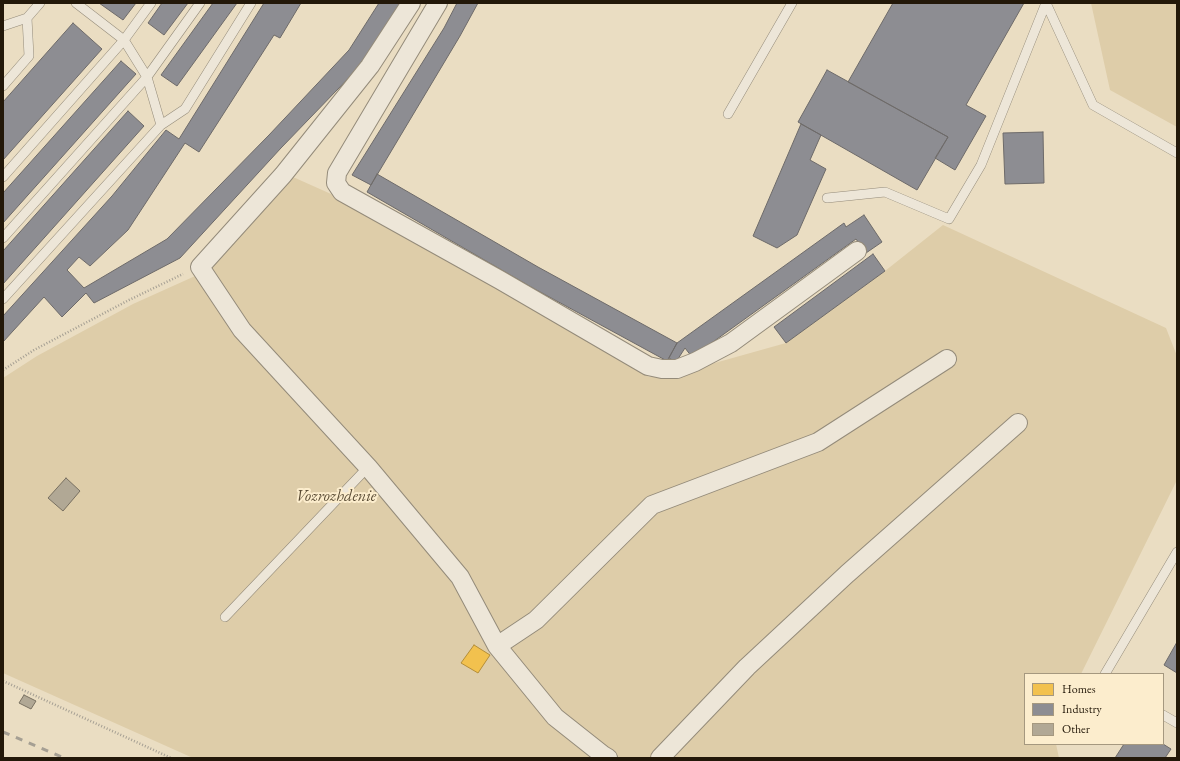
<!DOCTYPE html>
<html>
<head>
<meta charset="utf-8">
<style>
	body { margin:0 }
	#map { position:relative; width:1180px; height:761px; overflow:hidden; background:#eaddc2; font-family:"EB Garamond",serif }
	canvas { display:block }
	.frame { position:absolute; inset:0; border:4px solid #231809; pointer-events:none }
	.legend { position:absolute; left:1024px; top:673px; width:140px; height:72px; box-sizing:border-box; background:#fcedcd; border:1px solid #a5987f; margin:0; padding:5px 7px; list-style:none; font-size:12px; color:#231809 }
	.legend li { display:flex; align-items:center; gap:8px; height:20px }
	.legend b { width:20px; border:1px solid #a5987f }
</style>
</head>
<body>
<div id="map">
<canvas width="1180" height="761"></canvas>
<div class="frame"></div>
<ul class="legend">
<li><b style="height:11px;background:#f2c14e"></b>Homes</li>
<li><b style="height:11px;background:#8d8d92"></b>Industry</li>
<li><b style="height:11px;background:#b1a895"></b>Other</li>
</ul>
</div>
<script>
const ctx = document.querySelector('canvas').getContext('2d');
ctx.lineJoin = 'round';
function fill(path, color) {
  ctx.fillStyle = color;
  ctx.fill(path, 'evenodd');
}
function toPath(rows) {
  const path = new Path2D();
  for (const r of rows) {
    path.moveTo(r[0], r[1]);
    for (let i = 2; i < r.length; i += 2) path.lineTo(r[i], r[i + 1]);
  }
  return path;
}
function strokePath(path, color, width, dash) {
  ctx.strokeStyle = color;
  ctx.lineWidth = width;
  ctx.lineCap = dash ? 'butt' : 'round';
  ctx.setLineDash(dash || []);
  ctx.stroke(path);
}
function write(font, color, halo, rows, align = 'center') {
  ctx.font = font + ' "EB Garamond",serif';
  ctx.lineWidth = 4;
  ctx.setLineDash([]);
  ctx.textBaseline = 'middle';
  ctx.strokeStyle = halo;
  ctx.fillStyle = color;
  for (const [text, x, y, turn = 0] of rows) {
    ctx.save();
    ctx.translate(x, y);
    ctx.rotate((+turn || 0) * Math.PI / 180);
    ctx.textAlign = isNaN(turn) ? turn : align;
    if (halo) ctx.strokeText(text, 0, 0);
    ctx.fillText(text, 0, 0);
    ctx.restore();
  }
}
fill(toPath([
	[1091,3,1177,3,1177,127,1110,90],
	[293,177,340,198,649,377,679,373,786,343,885,271,943,225,1166,328,1177,356,1177,480,1081,674,1025,674,1025,744,1056,744,1059,758,193,758,3,673,3,378,37,356,133,304,204,272,217,260]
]), '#decda9');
const homes = toPath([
	[474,645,490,655,478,673,461,663,474,645]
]);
fill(homes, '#f2c14e');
strokePath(homes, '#b48e39', 1);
const industry = toPath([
	[99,3,136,3,123,20,99,3],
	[162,3,188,3,164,35,148,23,162,3],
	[213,3,237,3,177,86,161,75,213,3],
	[264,3,301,3,280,38,274,35,199,152,185,143,128,230,90,266,79,257,67,270,84,288,167,239,269,135,349,50,379,3,403,3,365,61,281,148,180,258,94,303,86,293,62,317,44,297,3,342,3,316,112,196,166,130,179,139,264,3],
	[457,3,478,3,460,36,371,185,352,175,444,28,457,3],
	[893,3,1024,3,966,105,986,116,955,170,935,158,948,137,848,82,893,3],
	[73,23,102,49,3,160,3,102,73,23],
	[121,61,136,74,3,223,3,193,121,61],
	[827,70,948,137,917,190,798,122,827,70],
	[128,111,144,126,3,284,3,251,128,111],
	[801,124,821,135,810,160,826,169,797,235,777,248,753,236,801,124],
	[1043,132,1044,183,1005,184,1003,133,1043,132],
	[377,174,538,267,677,343,667,361,531,287,367,192,377,174],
	[864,215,882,242,866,253,856,239,692,357,685,348,676,362,669,358,677,343,844,223,846,227,864,215],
	[873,254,885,271,786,343,774,327,873,254],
	[1177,642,1177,673,1164,665,1177,642],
	[1124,744,1163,744,1171,749,1165,758,1115,758,1124,744]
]);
fill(industry, '#8d8d92');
strokePath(industry, '#6d6a69', 1);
const building = toPath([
	[66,478,80,491,63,511,48,498,66,478],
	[24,695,36,701,31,709,19,703,24,695]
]);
fill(building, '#b1a895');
strokePath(building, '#787061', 1);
const service = toPath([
	[76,3,124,40,147,77,161,125],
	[1046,3,1093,105,1177,153],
	[3,26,27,18,40,3],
	[3,86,29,56,27,18],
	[728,114,792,3],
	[3,177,124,40,151,3],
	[827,198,885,192,949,219,981,165,1046,3],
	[3,238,147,77,200,3],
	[3,299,161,125,185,109,251,3],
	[225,617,368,467],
	[1105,674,1177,552],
	[1163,715,1177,723]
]);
const minor = toPath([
	[411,3,370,66,283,175,200,267,242,330,368,467,460,577,497,646,555,717,603,755,608,758],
	[438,3,337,173,336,183,342,192,500,280,648,366,662,369,677,369,695,362,731,343,857,251],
	[497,646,536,620,652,505,818,442,947,359],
	[660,758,747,667,847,574,1018,423]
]);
strokePath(service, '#948b7a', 10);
strokePath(minor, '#948b7a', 20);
strokePath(toPath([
	[3,370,34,350,129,300,183,274],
	[3,681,171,758]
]), '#a59f93', 2.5, [1, 2]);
strokePath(service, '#ede6d8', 9);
strokePath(minor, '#ede6d8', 18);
strokePath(toPath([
	[3,732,64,758]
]), '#a59f93', 3, [7, 7]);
write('italic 16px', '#584a33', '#fcedcd', [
	["Vozrozhdenie",336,497]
]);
</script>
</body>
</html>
